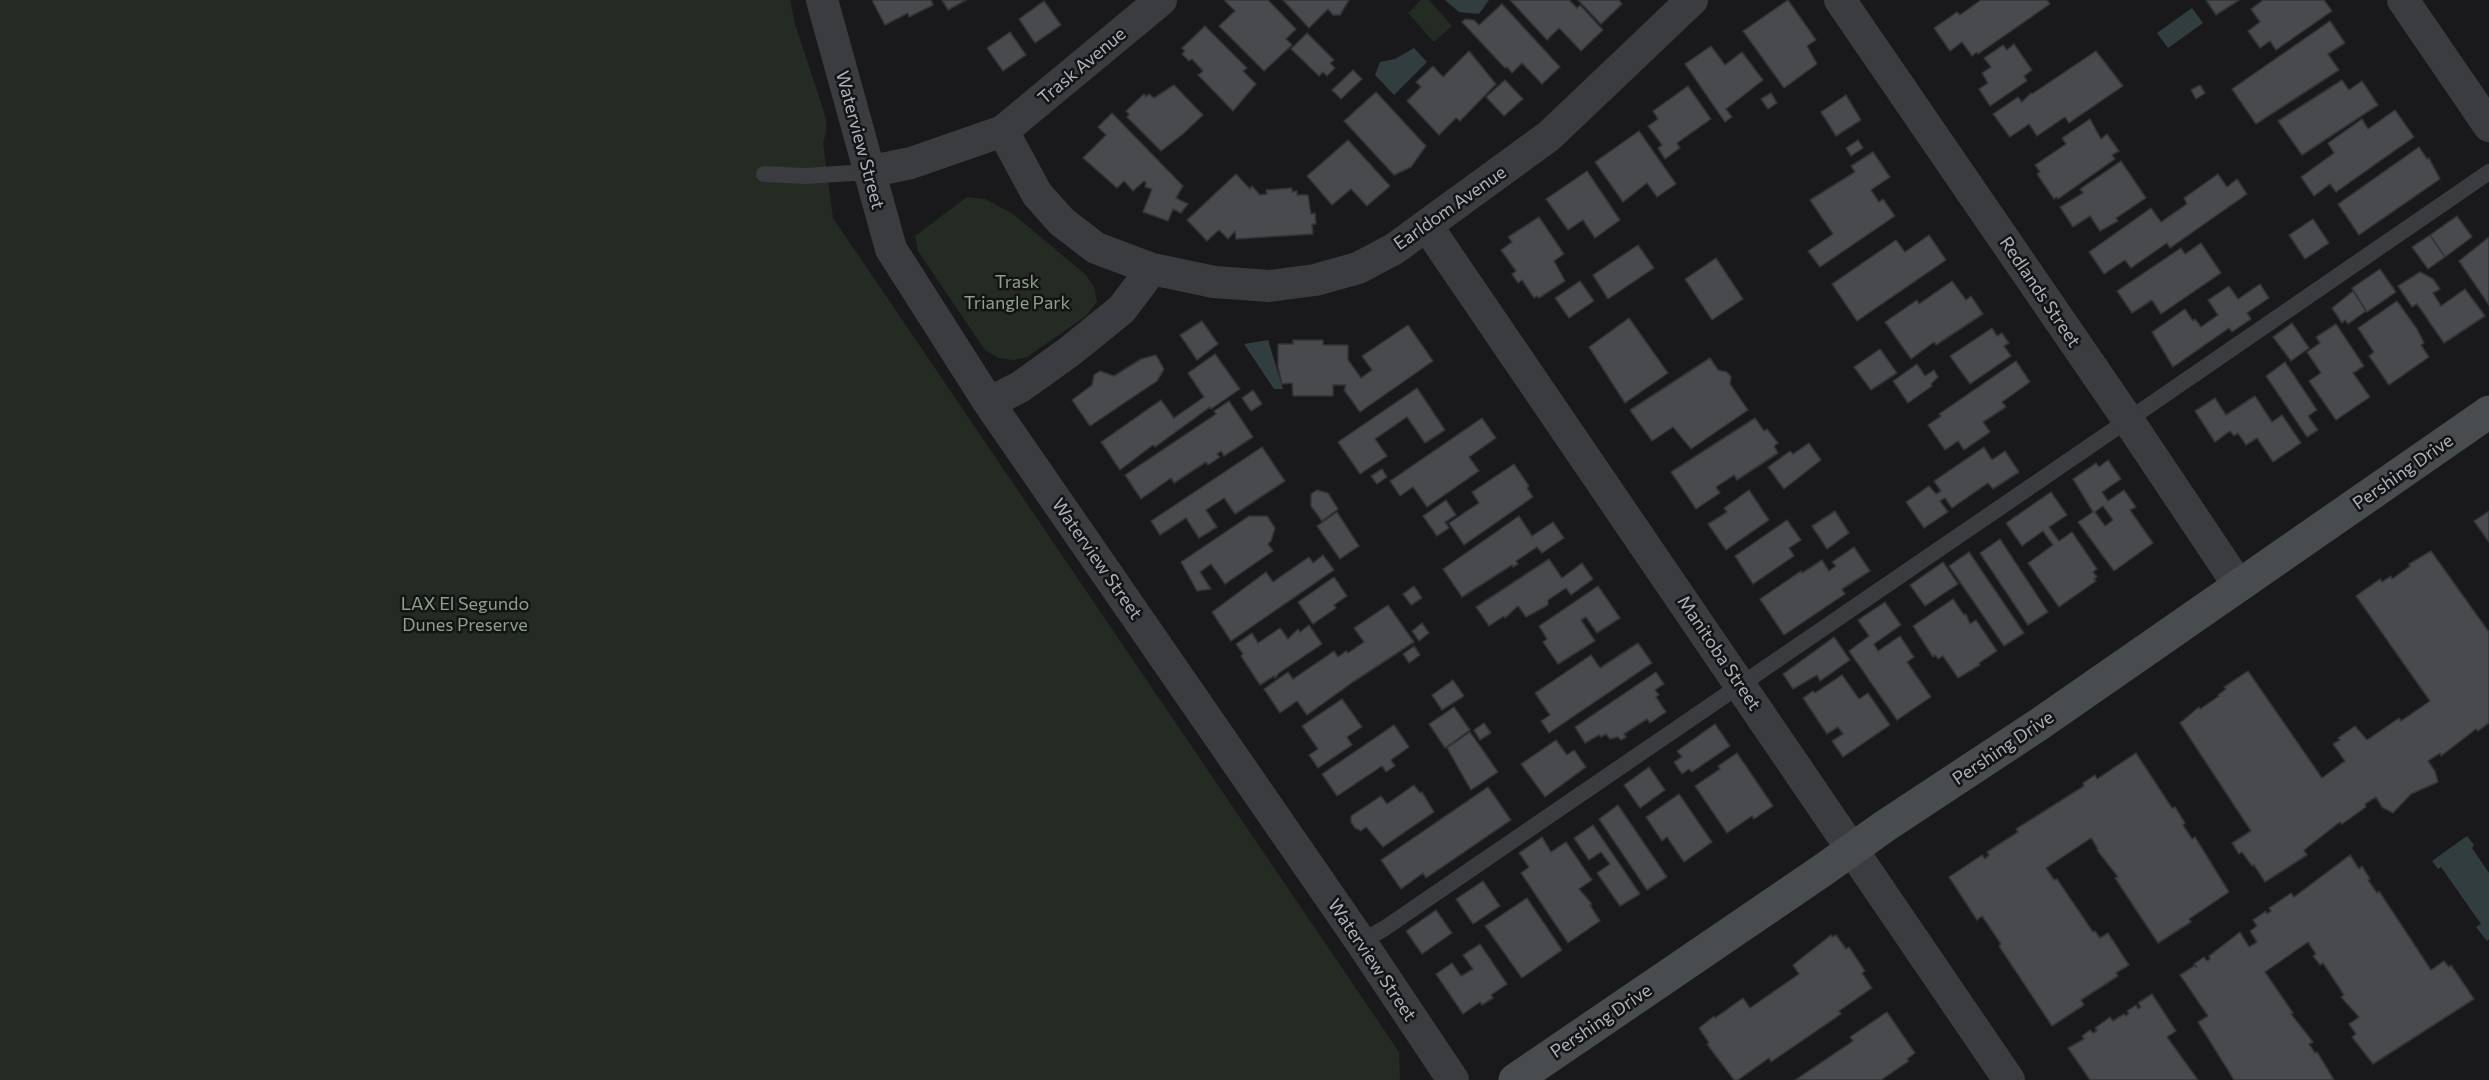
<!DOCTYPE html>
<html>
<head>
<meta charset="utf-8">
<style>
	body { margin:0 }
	canvas { display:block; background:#19191b }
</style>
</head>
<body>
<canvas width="2489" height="1080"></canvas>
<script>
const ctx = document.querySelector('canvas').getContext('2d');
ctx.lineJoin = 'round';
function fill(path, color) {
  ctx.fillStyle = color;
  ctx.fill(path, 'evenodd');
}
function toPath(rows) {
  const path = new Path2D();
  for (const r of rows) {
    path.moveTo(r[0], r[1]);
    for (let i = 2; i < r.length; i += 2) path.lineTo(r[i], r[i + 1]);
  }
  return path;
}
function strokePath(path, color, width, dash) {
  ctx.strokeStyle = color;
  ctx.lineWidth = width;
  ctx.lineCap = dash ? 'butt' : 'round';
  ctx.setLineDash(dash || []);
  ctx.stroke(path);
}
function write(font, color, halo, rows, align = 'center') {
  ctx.font = font + ' Commissioner,sans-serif';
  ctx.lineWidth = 5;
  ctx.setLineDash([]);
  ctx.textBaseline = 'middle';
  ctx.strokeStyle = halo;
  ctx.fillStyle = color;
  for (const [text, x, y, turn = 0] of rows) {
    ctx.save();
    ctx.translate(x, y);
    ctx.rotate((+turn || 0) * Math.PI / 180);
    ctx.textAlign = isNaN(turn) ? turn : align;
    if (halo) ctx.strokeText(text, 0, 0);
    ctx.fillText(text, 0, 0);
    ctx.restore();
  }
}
fill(toPath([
	[0,0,790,0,795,24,826,118,826,132,823,143,833,218,1399,1052,1400,1080,0,1080],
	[1421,0,1429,0,1452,26,1434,42,1408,13],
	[967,197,985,199,1013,214,1086,275,1094,287,1097,302,1086,316,1027,357,1014,360,998,358,985,350,918,251,915,236]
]), '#242b23');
fill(toPath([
	[1445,0,1489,0,1479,14,1459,12],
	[2192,8,2203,23,2168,48,2157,33],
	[1414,48,1427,62,1394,95,1375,75,1380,62,1395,59],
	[1268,340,1283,389,1274,389,1244,344],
	[2467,836,2474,845,2472,848,2489,873,2489,939,2487,941,2476,927,2481,924,2441,867,2438,869,2432,861]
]), '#323d40');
const building = toPath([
	[872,0,931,0,933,5,909,17,908,13,885,25,872,0],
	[942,0,966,0,948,10,942,0],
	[1224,0,1268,0,1296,29,1286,39,1292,45,1264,71,1219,26,1235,11,1224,0],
	[1283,0,1349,0,1340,15,1333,15,1328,9,1309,28,1283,0],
	[1510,0,1569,0,1577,8,1580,5,1603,30,1581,51,1559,28,1547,40,1510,0],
	[1578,0,1619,0,1622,4,1601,24,1578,0],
	[1788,0,1816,40,1807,46,1817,64,1784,88,1743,31,1788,0],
	[1981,0,2047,0,2050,4,1978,54,1977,52,1972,56,1962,42,1950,51,1934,28,1957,12,1960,15,1981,0],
	[2206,0,2239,0,2216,15,2206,0],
	[2263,0,2324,0,2332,11,2276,50,2270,41,2260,48,2248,31,2260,22,2251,9,2263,0],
	[1044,1,1061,25,1035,43,1019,19,1044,1],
	[1502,4,1560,67,1542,84,1522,63,1512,73,1507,67,1505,68,1462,22,1465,19,1474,20,1479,25,1502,4],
	[2330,21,2345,43,2328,54,2339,70,2256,124,2232,89,2330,21],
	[1205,26,1247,68,1243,71,1256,84,1233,111,1198,75,1203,71,1192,59,1189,61,1182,54,1185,51,1182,48,1205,26],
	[1010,32,1026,55,1003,71,987,48,1010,32],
	[1307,33,1334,60,1330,63,1335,68,1327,76,1323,72,1319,76,1291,49,1307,33],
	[2014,44,2032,70,2024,76,2027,81,1990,106,1979,89,1988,83,1982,73,1991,67,1984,58,2003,45,2007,50,2014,44],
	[1711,46,1725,65,1742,52,1763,80,1726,109,1732,117,1725,122,1685,64,1711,46],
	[1469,51,1496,84,1460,121,1456,118,1439,135,1407,101,1421,87,1416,82,1433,66,1443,77,1469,51],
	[2096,51,2123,86,2069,123,2065,117,2037,136,2029,124,2010,137,1993,114,2018,97,2022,102,2031,93,2032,94,2096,51],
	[1353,70,1362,79,1341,99,1332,90,1353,70],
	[1505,80,1523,99,1504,116,1486,97,1505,80],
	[2342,80,2349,90,2362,81,2378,105,2302,155,2278,121,2342,80],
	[1174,85,1203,115,1183,134,1161,151,1127,117,1129,114,1126,111,1144,94,1146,97,1149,94,1154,98,1174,85],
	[2200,85,2205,93,2196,99,2191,90,2200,85],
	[1688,86,1711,119,1677,143,1680,148,1665,159,1658,148,1662,145,1648,126,1658,119,1653,111,1688,86],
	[1376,92,1426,146,1411,167,1394,175,1344,121,1376,92],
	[1771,93,1777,103,1768,109,1761,99,1771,93],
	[1846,95,1861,120,1836,136,1821,112,1846,95],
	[2395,110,2414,137,2336,192,2330,184,2314,196,2301,177,2334,153,2328,143,2362,119,2368,129,2395,110],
	[1112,113,1183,186,1176,198,1188,204,1181,213,1173,209,1168,221,1143,212,1152,189,1145,187,1146,183,1144,181,1133,191,1124,181,1117,188,1083,158,1106,135,1098,127,1112,113],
	[2090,119,2101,139,2107,134,2119,151,2112,155,2115,159,2058,199,2057,197,2054,199,2037,174,2040,172,2035,165,2066,144,2062,138,2090,119],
	[1639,131,1676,184,1657,197,1647,183,1623,202,1595,162,1639,131],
	[1348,140,1390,186,1367,206,1351,189,1332,205,1307,176,1348,140],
	[1858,140,1863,148,1851,156,1846,148,1858,140],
	[2419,147,2427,159,2429,158,2440,179,2359,235,2338,204,2419,147],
	[1873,152,1890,177,1871,190,1879,202,1883,199,1895,216,1820,267,1808,251,1833,234,1810,200,1855,172,1851,166,1873,152],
	[2121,161,2146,198,2116,218,2118,221,2100,231,2090,216,2073,227,2060,207,2083,193,2080,189,2121,161],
	[1587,171,1620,220,1595,238,1583,220,1568,230,1546,199,1587,171],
	[1236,174,1250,189,1252,186,1260,195,1267,194,1266,190,1292,188,1292,192,1297,191,1297,195,1308,195,1311,214,1315,213,1316,224,1312,224,1313,234,1236,239,1235,231,1228,239,1219,230,1207,241,1187,220,1236,174],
	[2218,174,2227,187,2237,179,2247,194,2170,248,2167,243,2131,268,2125,260,2104,274,2089,252,2151,208,2161,222,2187,204,2184,198,2218,174],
	[2457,216,2472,237,2445,257,2430,235,2457,216],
	[1539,217,1564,254,1554,261,1565,281,1539,298,1537,296,1534,298,1522,280,1518,283,1512,274,1516,271,1501,250,1512,242,1508,237,1539,217],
	[2313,219,2329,243,2305,259,2289,235,2313,219],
	[1929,235,1946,260,1857,321,1832,284,1896,240,1905,252,1929,235],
	[2430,235,2445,257,2428,269,2412,247,2430,235],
	[2489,237,2489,305,2459,261,2489,237],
	[2201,243,2221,273,2161,314,2152,300,2132,313,2117,291,2181,248,2185,254,2201,243],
	[1638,245,1654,268,1608,299,1593,275,1638,245],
	[1716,258,1743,299,1712,320,1685,279,1716,258],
	[2380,269,2396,292,2367,312,2352,288,2380,269],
	[2420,272,2433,279,2440,289,2433,293,2441,306,2465,289,2485,316,2444,343,2417,304,2412,307,2398,286,2420,272],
	[1580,281,1594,301,1569,318,1555,298,1580,281],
	[1952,281,1966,300,1971,296,1983,314,1936,345,1934,342,1911,359,1885,322,1917,300,1919,304,1952,281],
	[2260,284,2269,298,2247,313,2251,319,2232,332,2229,328,2173,367,2152,332,2185,309,2193,321,2195,319,2201,327,2218,315,2208,300,2229,286,2238,299,2260,284],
	[2353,291,2366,311,2348,324,2345,320,2342,323,2332,308,2353,291],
	[2397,301,2417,329,2424,343,2421,345,2429,357,2389,385,2369,356,2374,352,2358,328,2397,301],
	[1629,318,1668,373,1625,403,1589,347,1629,318],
	[1202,321,1218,344,1197,360,1180,335,1202,321],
	[2292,323,2309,348,2291,361,2273,337,2292,323],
	[2336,324,2364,366,2353,373,2370,397,2336,420,2309,381,2321,373,2307,352,2320,343,2316,337,2336,324],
	[1408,325,1433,361,1360,412,1344,390,1346,385,1333,385,1333,396,1293,396,1292,383,1282,384,1278,367,1278,344,1293,344,1293,340,1323,340,1323,345,1348,345,1348,360,1361,378,1372,370,1362,356,1408,325],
	[1992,328,1997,336,2002,333,2009,343,2004,346,2011,356,1970,384,1950,356,1992,328],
	[1880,349,1897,373,1871,390,1854,367,1880,349],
	[1215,354,1240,389,1211,409,1210,407,1155,447,1153,445,1120,470,1101,442,1161,400,1174,418,1204,397,1188,373,1215,354],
	[1156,355,1164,369,1157,381,1090,426,1072,400,1092,385,1094,375,1100,371,1114,376,1141,359,1156,355],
	[1710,358,1718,370,1727,372,1731,377,1730,384,1748,410,1691,449,1673,427,1652,441,1630,410,1710,358],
	[2016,361,2030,382,2002,402,2006,407,1983,422,1990,432,1964,450,1958,441,1945,450,1928,425,1941,416,1939,414,2016,361],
	[2285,362,2317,410,2308,416,2318,430,2307,437,2266,376,2285,362],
	[1917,364,1925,376,1934,370,1938,377,1931,384,1932,386,1908,403,1893,381,1917,364],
	[1417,388,1445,430,1425,443,1407,417,1375,439,1387,456,1360,474,1338,442,1417,388],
	[1253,390,1262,404,1251,411,1242,398,1253,390],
	[2255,396,2272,422,2282,415,2301,443,2273,462,2257,438,2246,445,2238,433,2234,436,2230,431,2215,442,2195,411,2215,398,2226,415,2255,396],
	[1229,401,1253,437,1224,456,1221,451,1217,454,1220,457,1208,465,1206,462,1174,483,1171,478,1141,499,1125,475,1216,414,1214,411,1229,401],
	[1482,418,1496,438,1469,457,1479,471,1427,507,1413,487,1400,496,1390,481,1482,418],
	[1755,418,1764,431,1767,429,1778,443,1774,446,1778,453,1737,480,1734,475,1716,487,1720,493,1696,509,1671,472,1755,418],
	[1809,443,1821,460,1784,489,1768,467,1790,451,1793,454,1809,443],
	[1262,447,1285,481,1235,514,1224,498,1206,510,1217,527,1199,538,1186,518,1160,535,1151,521,1262,447],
	[1984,447,1992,460,2005,451,2019,472,1993,489,1988,483,1952,508,1945,498,1940,501,1948,512,1924,528,1906,502,1929,486,1936,494,1941,491,1934,481,1984,447],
	[2108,460,2121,479,2102,492,2108,501,2124,490,2136,507,2130,510,2153,543,2114,571,2078,522,2093,512,2073,479,2096,463,2099,467,2108,460],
	[2103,506,2113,520,2105,526,2095,512,2103,506],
	[1514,464,1529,486,1527,488,1533,497,1464,545,1449,523,1479,503,1472,492,1514,464],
	[1382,469,1387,477,1377,484,1371,476,1382,469],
	[1317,490,1328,493,1338,509,1322,521,1311,506,1311,494,1317,490],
	[1749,490,1769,520,1726,550,1708,524,1727,512,1724,508,1749,490],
	[2051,492,2067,515,2049,527,2059,541,2072,532,2097,569,2093,572,2097,577,2094,579,2096,581,2059,607,2028,563,2053,545,2043,531,2022,546,2006,523,2051,492],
	[1446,500,1456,515,1445,522,1449,528,1437,536,1423,516,1446,500],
	[1835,511,1849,533,1827,549,1812,526,1835,511],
	[2489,511,2489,542,2474,521,2489,511],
	[1337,512,1359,546,1340,559,1317,526,1337,512],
	[1249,516,1267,516,1275,528,1271,541,1268,544,1273,551,1225,584,1211,564,1200,572,1211,589,1197,591,1181,562,1249,516],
	[1519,516,1532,536,1553,522,1564,538,1542,553,1537,547,1516,561,1518,564,1513,567,1512,565,1462,597,1443,569,1519,516],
	[1787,520,1801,540,1789,548,1794,556,1753,584,1735,556,1787,520],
	[2000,539,2048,612,2028,625,1980,553,2000,539],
	[1854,547,1870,571,1842,589,1845,594,1784,635,1760,599,1801,571,1802,573,1822,560,1829,571,1836,566,1832,562,1854,547],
	[2431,551,2489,632,2489,723,2478,731,2476,729,2441,756,2440,753,2428,761,2435,771,2438,782,2411,794,2393,813,2382,807,2376,797,2365,804,2366,807,2342,824,2340,822,2304,850,2307,855,2265,882,2254,865,2252,866,2242,852,2239,854,2232,843,2251,831,2180,723,2199,707,2200,709,2219,696,2218,695,2226,689,2224,687,2248,671,2322,778,2345,761,2333,744,2340,740,2338,738,2355,726,2367,740,2399,718,2401,721,2430,701,2356,596,2380,579,2382,582,2391,576,2392,579,2410,566,2409,564,2431,551],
	[1969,552,2024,633,2004,646,1949,566,1969,552],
	[1323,555,1334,570,1231,641,1212,612,1266,572,1273,582,1309,557,1313,563,1323,555],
	[1549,559,1562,578,1582,563,1593,579,1571,595,1566,588,1548,600,1548,605,1526,617,1518,606,1505,618,1504,616,1489,626,1476,607,1549,559],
	[1943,562,1958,584,1925,606,1910,585,1943,562],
	[1334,577,1347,596,1334,605,1336,608,1313,624,1298,602,1334,577],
	[1414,586,1422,598,1411,605,1403,594,1414,586],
	[1598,586,1620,618,1597,633,1586,617,1581,620,1595,641,1558,664,1543,642,1547,639,1539,626,1598,586],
	[1953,599,1964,615,1966,614,1970,624,1976,620,1997,651,1979,663,1980,665,1958,678,1943,656,1938,659,1935,655,1933,657,1913,626,1953,599],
	[1885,602,1901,625,1874,644,1878,651,1900,636,1914,657,1907,662,1931,697,1897,720,1849,651,1869,636,1858,620,1885,602],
	[1388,605,1414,642,1353,682,1307,715,1297,701,1280,713,1264,689,1288,672,1293,679,1334,651,1338,657,1346,651,1348,653,1364,642,1354,628,1388,605],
	[1422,623,1429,633,1419,641,1412,631,1422,623],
	[1309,625,1322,644,1279,673,1275,678,1274,676,1260,685,1241,656,1243,654,1236,644,1252,633,1258,643,1280,628,1288,639,1298,629,1300,632,1309,625],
	[1834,637,1850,660,1820,681,1817,675,1793,689,1783,674,1834,637],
	[1638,643,1652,663,1549,733,1541,721,1550,715,1535,693,1591,655,1600,668,1638,643],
	[1414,646,1420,655,1409,663,1403,654,1414,646],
	[1656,672,1664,684,1655,690,1659,695,1656,697,1666,712,1650,723,1647,719,1624,734,1626,737,1621,740,1618,737,1610,739,1606,734,1601,737,1599,735,1585,743,1575,727,1656,672],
	[1842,675,1859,699,1868,693,1890,725,1843,757,1832,741,1843,734,1838,727,1827,734,1803,698,1813,691,1815,693,1842,675],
	[1453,680,1464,696,1442,710,1432,695,1453,680],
	[1342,699,1362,727,1347,737,1352,745,1318,768,1309,755,1318,749,1302,726,1342,699],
	[1454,707,1470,730,1445,748,1429,724,1454,707],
	[1484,723,1491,733,1480,740,1474,730,1484,723],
	[1715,724,1730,746,1692,772,1689,769,1682,774,1674,762,1682,757,1677,751,1715,724],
	[1394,725,1409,747,1391,760,1395,766,1386,772,1382,766,1337,796,1322,774,1394,725],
	[1470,732,1498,772,1471,790,1447,748,1470,732],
	[1556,740,1567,755,1574,750,1586,767,1545,797,1521,764,1556,740],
	[1737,753,1773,806,1754,819,1752,816,1727,833,1695,786,1720,769,1718,766,1737,753],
	[2136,753,2172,808,2175,807,2185,823,2183,825,2192,839,2195,837,2229,892,2189,919,2191,922,2158,943,2115,878,2118,877,2097,850,2098,849,2091,838,2046,868,2054,880,2057,879,2093,932,2095,931,2100,938,2108,933,2129,965,2116,973,2118,976,2081,1000,2084,1005,2052,1026,1999,946,2001,944,1982,916,1977,920,1949,877,1982,855,1985,859,1989,855,1987,852,2018,832,2016,829,2084,786,2083,783,2095,775,2097,779,2136,753],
	[1649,767,1665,790,1640,808,1624,785,1649,767],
	[1414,785,1420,793,1422,792,1434,812,1383,847,1366,827,1361,831,1355,828,1351,822,1351,816,1381,796,1387,804,1414,785],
	[1488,787,1511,820,1426,878,1423,873,1401,889,1381,860,1488,787],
	[1679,794,1712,842,1684,862,1667,837,1662,841,1646,817,1679,794],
	[1618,805,1667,877,1647,890,1599,819,1618,805],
	[1593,825,1640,894,1620,906,1597,873,1610,864,1601,852,1589,860,1574,838,1593,825],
	[1542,837,1551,852,1566,842,1592,880,1579,889,1592,904,1590,905,1600,921,1568,943,1521,873,1529,867,1519,853,1542,837],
	[2350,855,2359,869,2362,866,2370,879,2368,880,2377,893,2379,891,2431,970,2444,961,2449,967,2451,965,2474,999,2373,1064,2352,1037,2356,1034,2349,1024,2359,1017,2341,997,2344,995,2323,963,2320,965,2313,956,2316,954,2308,942,2265,972,2293,1013,2291,1014,2313,1042,2309,1044,2315,1053,2317,1052,2334,1080,2234,1080,2198,1022,2208,1016,2180,975,2194,966,2197,967,2194,964,2204,957,2207,961,2210,959,2209,956,2240,932,2249,947,2257,942,2250,931,2257,926,2253,920,2266,911,2267,914,2271,911,2269,908,2291,893,2294,897,2350,855],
	[1483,881,1500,906,1473,924,1456,899,1483,881],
	[1527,898,1562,950,1522,978,1485,926,1527,898],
	[1436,910,1452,933,1422,954,1406,931,1436,910],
	[1831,935,1832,937,1836,935,1846,949,1849,947,1865,971,1862,973,1872,988,1839,1011,1841,1014,1771,1062,1769,1058,1738,1080,1734,1080,1707,1044,1709,1043,1699,1028,1714,1016,1715,1018,1743,998,1750,1008,1799,974,1793,965,1831,935],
	[1480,944,1507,984,1491,995,1493,998,1482,1005,1480,1002,1463,1014,1436,974,1452,963,1461,976,1473,969,1463,955,1480,944],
	[2152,994,2176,1031,2167,1037,2198,1080,2090,1080,2068,1048,2084,1039,2082,1036,2090,1030,2093,1033,2097,1031,2095,1028,2110,1017,2113,1021,2124,1014,2126,1016,2129,1013,2127,1011,2136,1005,2138,1009,2141,1007,2138,1003,2152,994],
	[1887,1012,1915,1053,1907,1059,1909,1061,1881,1080,1795,1080,1853,1041,1850,1037,1887,1012]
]);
fill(building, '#484a4d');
strokePath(building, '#333437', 1.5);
strokePath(toPath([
	[764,174,805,176,868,172],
	[1361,942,1385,928,2128,420,2489,172]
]), '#3a3c40', 16);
strokePath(toPath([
	[822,0,891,249,989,403,1361,942,1453,1080],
	[1840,0,2128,420,2239,586],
	[2403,0,2489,126],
	[1003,131,1161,0],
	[868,172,911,163,1003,131,1037,194,1062,222,1096,248,1152,269,1214,282,1269,286,1315,280,1358,268,1394,249,1549,136,1692,0],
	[1427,226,2009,1080],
	[989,403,1020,387,1069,352,1122,309,1152,269]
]), '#3a3c40', 32);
strokePath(toPath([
	[1515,1080,1823,870,1885,826,2038,725,2489,412]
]), '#484c4f', 33);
write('18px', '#acb3b9', '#141416', [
	["Trask Avenue",1082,66,-40],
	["Waterview Street",860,140,75],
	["Earldom Avenue",1450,208,-35],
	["Redlands Street",2040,292,56],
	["Pershing Drive",2403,472,-35],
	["Waterview Street",1097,559,55],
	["Manitoba Street",1719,653,56],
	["Pershing Drive",2003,748,-34],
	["Waterview Street",1372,960,56],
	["Pershing Drive",1601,1021,-34]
]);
write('18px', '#8aa385', '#141416', [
	["Trask",1017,282],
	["Triangle Park",1017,303],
	["LAX El Segundo",465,604],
	["Dunes Preserve",465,625]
]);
</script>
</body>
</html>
